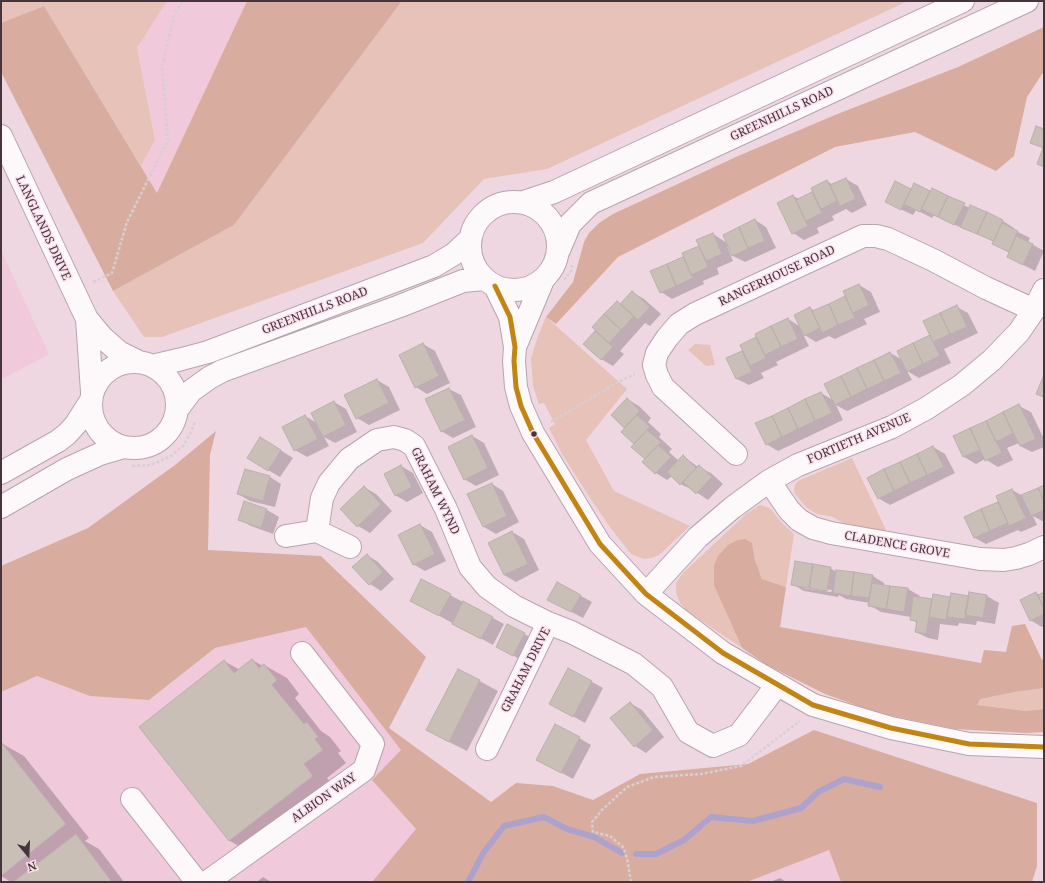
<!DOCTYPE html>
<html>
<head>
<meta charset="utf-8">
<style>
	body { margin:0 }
	#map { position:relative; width:1045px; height:883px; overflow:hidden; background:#efd7e2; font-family:"Noto Serif",serif }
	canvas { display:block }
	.frame { position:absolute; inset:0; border:2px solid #46353d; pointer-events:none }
	.north { position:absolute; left:8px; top:835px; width:40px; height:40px; -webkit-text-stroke:3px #fbe0ec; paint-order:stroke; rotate:161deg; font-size:11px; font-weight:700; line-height:16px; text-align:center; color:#46353d }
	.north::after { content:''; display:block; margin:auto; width:14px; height:18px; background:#46353d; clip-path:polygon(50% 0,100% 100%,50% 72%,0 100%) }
</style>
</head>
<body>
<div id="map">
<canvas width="1045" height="883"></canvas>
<div class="frame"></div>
<div class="north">N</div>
</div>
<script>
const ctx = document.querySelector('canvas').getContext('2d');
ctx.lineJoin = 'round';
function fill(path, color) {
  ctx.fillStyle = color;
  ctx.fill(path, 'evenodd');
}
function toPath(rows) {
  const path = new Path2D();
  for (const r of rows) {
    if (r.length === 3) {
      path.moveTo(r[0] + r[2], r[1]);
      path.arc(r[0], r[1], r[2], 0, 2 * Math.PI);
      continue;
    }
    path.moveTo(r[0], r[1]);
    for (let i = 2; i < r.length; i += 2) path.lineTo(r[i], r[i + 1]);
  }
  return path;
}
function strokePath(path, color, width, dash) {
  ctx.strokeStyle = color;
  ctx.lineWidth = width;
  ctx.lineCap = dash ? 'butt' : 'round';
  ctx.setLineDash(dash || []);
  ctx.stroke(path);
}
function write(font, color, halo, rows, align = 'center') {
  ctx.font = font + ' "Noto Serif",serif';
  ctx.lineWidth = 3;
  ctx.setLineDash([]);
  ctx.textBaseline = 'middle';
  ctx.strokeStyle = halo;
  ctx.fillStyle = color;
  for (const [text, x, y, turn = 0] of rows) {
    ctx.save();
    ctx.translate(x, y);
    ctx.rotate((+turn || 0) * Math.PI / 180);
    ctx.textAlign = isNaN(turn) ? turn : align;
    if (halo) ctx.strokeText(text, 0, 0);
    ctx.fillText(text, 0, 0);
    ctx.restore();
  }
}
fill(toPath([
	[167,1,247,1,157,193,141,166,155,140,137,48],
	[1,250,49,354,1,380],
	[306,627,402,750,372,780,416,829,372,882,1,882,1,692,36,676,90,696,149,700,215,648],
	[829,849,841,882,747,882]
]), '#f0c9db');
fill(toPath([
	[1,1,167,1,137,48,155,140,141,166,44,6,1,23],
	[402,1,908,1,547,169,484,179,423,243,162,337,144,337,113,291,234,225],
	[546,317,627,389,586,440,614,491,690,526,659,555,652,558,644,559,631,554,610,527,590,498,562,454,549,428,555,424,544,403,539,404,533,386,531,358,538,336],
	[695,344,710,345,715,365,706,366,688,350],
	[852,458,887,532,850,527,833,517,817,514,807,508,795,494,794,489,795,485,798,481],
	[760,505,770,508,781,522,794,534,786,587,762,579,755,560,752,543,728,617,742,648,687,611,680,603,676,593,676,583,683,573,746,514],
	[1044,688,1044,709,1026,711,976,705,979,699,1015,692]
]), '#e6c2b9');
fill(toPath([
	[247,1,402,1,234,225,113,291,1,72,1,23,44,6,157,193],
	[1044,27,1044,71,1027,97,1014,156,996,171,915,132,835,147,618,257,556,324,546,317,573,282,584,242,589,233,599,223,613,214,738,156,835,115,958,67],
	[216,431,210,455,208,550,321,556,426,657,389,728,491,802,516,783,553,786,593,800,640,774,748,764,814,730,1037,803,1037,866,1032,882,841,882,829,850,747,882,372,882,416,829,372,780,401,750,306,627,215,648,149,700,90,696,37,676,1,692,1,566,88,528,175,465],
	[745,539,752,543,755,560,762,579,786,587,780,627,981,663,984,650,1006,652,1012,626,1025,624,1042,660,1044,659,1044,688,1015,692,980,699,977,705,1026,711,1044,709,1044,732,1026,733,955,729,878,713,825,694,767,665,742,648,714,585,714,566,718,556,728,545,738,540]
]), '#d8ac9f');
fill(toPath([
	[846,179,858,186,867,205,852,213,846,209,832,216,834,220,817,228,819,233,804,240,793,233,793,196,799,199,814,192,827,181,833,185],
	[895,182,912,190,914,184,970,208,971,206,1003,221,1014,228,1014,230,1030,238,1028,242,1044,251,1035,271,1008,257,1010,253,994,244,994,242,967,229,966,230,934,215,932,218,916,210,913,215,898,208],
	[755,220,766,227,776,248,745,262,733,256,729,246,727,246,733,261,717,268,719,274,703,281,704,284,672,299,661,292,651,272,685,257,700,246,713,234,727,243,724,235],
	[859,285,871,292,880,312,864,319,867,324,835,339,829,336,816,342,803,334,809,346,776,362,778,365,761,373,764,378,749,385,737,379,727,359,744,351,741,345,758,338,788,319,801,327,810,308,815,311,847,297],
	[632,292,644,299,661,314,650,326,645,323,620,351,624,354,613,366,601,359,585,344],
	[957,307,968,313,978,333,944,349,951,363,919,378,907,371,912,380,847,411,836,405,843,420,778,451,766,444,821,393,833,400,890,353,903,360,931,335],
	[423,344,435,351,450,383,427,394,416,387],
	[377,380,389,387,400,410,369,425,357,418],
	[449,389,461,395,476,427,453,438,441,431],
	[627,399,639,406,651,418,648,422,661,434,659,437,672,449,669,452,679,461,683,456,698,467,711,473,723,484,708,500,693,490,680,484,672,476,667,480,656,473,643,462,646,459,626,428,612,415],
	[334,402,346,409,357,432,335,443,324,437,329,446,307,457,295,450,305,416,317,423],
	[1019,406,1031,412,1044,439,1044,447,1032,452,1020,446,1019,443,1007,448,1013,460,998,467,985,459,976,464,964,457,955,437],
	[472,436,484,443,499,475,476,486,464,479],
	[272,445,293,458,280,477,268,470],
	[933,447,945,454,955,473,890,505,878,498,869,478],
	[401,466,413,473,423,493,407,502,395,495],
	[270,477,281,484,275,507,250,501,238,494],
	[492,484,503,491,519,522,496,534,484,527,469,495],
	[1044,486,1044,522,1033,516,1037,525,1021,532,1018,530,986,544,975,538,966,517,999,502,997,497,1012,490,1023,496],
	[364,487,376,494,392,511,370,533,358,526,341,509],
	[245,503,267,510,279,517,273,534,251,526,239,519],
	[420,525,432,532,446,561,425,571,413,564],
	[512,532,524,539,539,570,516,582,504,575,489,543],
	[367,555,378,562,394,579,381,591,370,584],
	[830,568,837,572,873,576,884,583,884,586,908,589,920,596,919,598,933,600,933,595,951,599,987,596,999,603,995,624,977,621,976,625,959,623,958,626,940,624,938,640,928,638,916,632,917,623,911,619,911,617,881,612,869,605,870,603,846,599,839,595,838,597,804,591,792,584],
	[803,586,832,590,831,592,803,588],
	[557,583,592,602,583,618,560,606],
	[1036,593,1040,595,1044,593,1044,626,1042,627,1030,620],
	[450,595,504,624,493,645,423,607],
	[524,634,536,640,525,662,497,647],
	[252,660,263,666,264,665,287,678,299,694,295,698,321,731,330,737,341,751,338,753,346,763,327,778,336,789,253,854,230,841,141,727,224,661,240,670],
	[568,669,603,688,585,723,562,710],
	[459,670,498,691,467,751,445,740],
	[630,703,642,710,664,737,646,753,635,746],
	[579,738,591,745,573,779,549,766],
	[1,743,24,756,89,838,85,841,99,849,124,882,11,882,1,876],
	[263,877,271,882,257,882],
	[780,878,786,882,770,882]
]), '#0003');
strokePath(toPath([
	[636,854,656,854,684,840,711,817,753,821,801,808,818,792,844,779,880,787],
	[468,882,484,852,504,826,544,817,567,829,594,837,622,853]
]), '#ada2ce', 6);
const building = toPath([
	[1036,126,1044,129,1044,148,1030,143,1036,126],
	[1043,148,1044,148,1044,167,1037,164,1043,148],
	[846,178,856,199,840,206,830,185,846,178],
	[827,180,837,201,821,209,811,188,827,180],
	[895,181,911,189,901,210,885,202,895,181],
	[914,183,930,191,920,212,904,204,914,183],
	[932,188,948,196,938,217,921,209,932,188],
	[812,192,822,213,806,221,796,200,812,192],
	[793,195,808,226,792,234,777,203,793,195],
	[948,196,965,203,954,225,938,217,948,196],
	[970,205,987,212,977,234,960,227,970,205],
	[987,212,1003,220,994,241,977,234,987,212],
	[755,219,765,241,748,248,739,227,755,219],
	[1002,223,1018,231,1009,252,992,244,1002,223],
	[739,227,748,249,732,256,723,235,739,227],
	[713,233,722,254,706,261,696,240,713,233],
	[1016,236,1033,244,1023,265,1007,257,1016,236],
	[699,246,708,267,691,275,682,253,699,246],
	[683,257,693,278,676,286,667,264,683,257],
	[667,264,676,286,660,293,650,271,667,264],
	[859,284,869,305,853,313,843,291,859,284],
	[632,291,650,307,638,320,620,304,632,291],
	[845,296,855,318,838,325,829,304,845,296],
	[617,301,634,316,621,330,604,314,617,301],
	[829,304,838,325,822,333,812,311,829,304],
	[957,305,967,327,950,334,940,313,957,305],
	[810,307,820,328,804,336,794,315,810,307],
	[940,313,950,334,933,342,923,321,940,313],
	[604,314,621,330,609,343,592,327,604,314],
	[788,318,798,339,781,347,771,326,788,318],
	[771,326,781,347,765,355,755,334,771,326],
	[595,331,613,347,601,360,583,344,595,331],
	[930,335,940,356,923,364,913,343,930,335],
	[756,337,766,358,750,366,740,345,756,337],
	[423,343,439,376,415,388,399,355,423,343],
	[913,343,923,364,907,372,897,351,913,343],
	[742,351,752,372,736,379,726,358,742,351],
	[890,352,901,373,884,381,874,360,890,352],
	[874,360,884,381,867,389,857,368,874,360],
	[857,368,867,389,851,397,841,376,857,368],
	[841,376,851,397,835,405,824,384,841,376],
	[1043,377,1044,377,1044,397,1036,394,1043,377],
	[377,379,389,403,356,419,344,395,377,379],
	[449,388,465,420,441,432,425,399,449,388],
	[821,392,832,413,815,421,805,399,821,392],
	[627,398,640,411,624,428,611,415,627,398],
	[805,399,815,421,798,429,788,408,805,399],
	[334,401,346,425,323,437,311,413,334,401],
	[1019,404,1036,439,1020,446,1003,412,1019,404],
	[788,408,798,429,782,437,772,416,788,408],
	[1003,412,1013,433,996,442,986,421,1003,412],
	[305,415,318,439,294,451,282,427,305,415],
	[637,415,650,427,634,444,621,432,637,415],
	[772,416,782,437,766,445,755,423,772,416],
	[986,421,1002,453,985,461,970,428,986,421],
	[970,428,980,450,963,457,953,436,970,428],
	[647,430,661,442,645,459,631,447,647,430],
	[472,435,488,468,464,480,448,447,472,435],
	[260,437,281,450,268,471,247,458,260,437],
	[658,445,671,457,655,474,642,462,658,445],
	[933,446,944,467,927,475,917,454,933,446],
	[917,454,927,475,910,483,900,462,917,454],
	[683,455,696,468,680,485,667,472,683,455],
	[900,462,910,483,894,491,884,469,900,462],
	[401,465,412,487,395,496,384,474,401,465],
	[699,465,712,477,696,494,683,482,699,465],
	[245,469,270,476,263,501,237,494,245,469],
	[884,469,894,491,878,499,867,478,884,469],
	[492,483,507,516,483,527,467,494,492,483],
	[1044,485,1044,501,1038,488,1044,485],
	[364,486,381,504,357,527,340,509,364,486],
	[1038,488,1044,501,1044,510,1031,516,1021,495,1038,488],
	[1012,489,1026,518,1009,526,996,496,1012,489],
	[244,501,267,509,261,528,238,520,244,501],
	[998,502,1008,523,990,531,981,509,998,502],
	[981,509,990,531,974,538,964,517,981,509],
	[420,524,435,554,413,565,398,535,420,524],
	[512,531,528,564,504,575,488,543,512,531],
	[367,554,383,572,369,585,352,567,367,554],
	[795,561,813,564,809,588,791,585,795,561],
	[813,564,831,567,827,591,809,588,813,564],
	[836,570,854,572,851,596,833,593,836,570],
	[854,572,873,575,869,598,851,596,854,572],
	[421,579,451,594,439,616,410,601,421,579],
	[557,582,581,595,571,612,547,600,557,582],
	[872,583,890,586,886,609,868,606,872,583],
	[890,586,908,588,904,612,886,609,890,586],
	[969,592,987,595,983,618,965,615,969,592],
	[1036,592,1044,609,1044,614,1030,621,1020,600,1036,592],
	[1044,592,1044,609,1038,595,1044,592],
	[951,593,969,596,965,619,947,617,951,593],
	[933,594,950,597,946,620,929,617,933,594],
	[913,596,932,599,926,634,915,632,917,621,910,620,913,596],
	[463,601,493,617,481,639,452,624,463,601],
	[507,624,525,633,513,656,496,647,507,624],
	[252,659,259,668,264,664,277,680,272,685,304,724,307,722,318,737,315,739,323,750,304,764,313,776,229,841,139,727,224,660,234,673,252,659],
	[568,668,592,681,573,717,549,704,568,668],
	[458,669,480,680,449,742,426,730,458,669],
	[630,702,653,730,634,747,610,718,630,702],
	[555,724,580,737,561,773,536,760,555,724],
	[1,742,66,824,1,876,1,742],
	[76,834,112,882,13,882,76,834]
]);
fill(building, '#c9bfb7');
strokePath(building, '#baafad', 1);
const minor = toPath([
	[1,136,87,319,102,337,119,352,139,362],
	[514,246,44],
	[524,202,554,192,963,1],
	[559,250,570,224,591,203,1027,1],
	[495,286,510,317,515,347,514,361,516,387,521,406,533,433,600,544,646,594,723,653,813,705,891,728,969,744,1044,747],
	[87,319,92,392],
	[515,347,543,280],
	[134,405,43],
	[152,366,182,359,208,352,434,266,454,254,470,239],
	[177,410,191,391,209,378,222,371,400,306,463,281,484,279],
	[736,454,663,387,657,375,654,365,657,353,667,338,679,324,695,314,863,236,876,236,888,239,933,260,986,288,1034,310],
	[1,473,58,441,67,434,76,424,90,402],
	[769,481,789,510,799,520,813,528,831,533,980,559,1004,560,1016,558,1029,554,1044,547],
	[1,507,67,469,100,454,124,447],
	[317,531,322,498,329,483,349,459,377,440,394,437,405,440,414,446,446,509,470,567,487,587,514,606,548,623,571,632,634,664,662,687,688,732,713,746,739,735,777,685],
	[286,536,317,531,350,547],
	[646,594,698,537,732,508,769,481,798,465,892,427,927,408,962,385,992,360,1019,332,1034,310,1044,290],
	[487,749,548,623],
	[132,799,197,882],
	[207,882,364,770,373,744,302,653]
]);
strokePath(minor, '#b6a4ad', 24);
strokePath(toPath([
	[564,280,571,271,572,265],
	[93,282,112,273,127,222,168,140,162,66,175,13,183,1],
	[551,422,618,382,635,374],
	[132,466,151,465,171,456,183,446,190,434,195,422],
	[631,882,627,858,623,847,610,836,593,832,592,822,602,810,627,787,654,777,701,774,741,766,800,721]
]), '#d6cfd3', 2.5, [3, 2]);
strokePath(minor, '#fdf9fb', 22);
strokePath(toPath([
	[495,286,510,317,515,347,514,361,516,387,521,406,533,433,600,544,646,594,723,653,813,705,891,728,969,744,1044,747]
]), '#c28412', 5);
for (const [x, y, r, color] of [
	[534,434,3.5,"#46353d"]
]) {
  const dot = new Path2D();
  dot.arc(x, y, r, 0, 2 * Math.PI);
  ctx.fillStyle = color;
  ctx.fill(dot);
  strokePath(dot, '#fbe0ec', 1.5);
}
write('12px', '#46353d', '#fbe0ec', [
	["GREENHILLS ROAD",782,114,-25],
	["LANGLANDS DRIVE",43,228,65],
	["RANGERHOUSE ROAD",777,276,-25],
	["GREENHILLS ROAD",315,311,-21],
	["FORTIETH AVENUE",859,439,-23],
	["GRAHAM WYND",435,491,64],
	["CLADENCE GROVE",897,545,10],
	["GRAHAM DRIVE",526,670,-63],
	["ALBION WAY",324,798,-35]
]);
</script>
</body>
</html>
